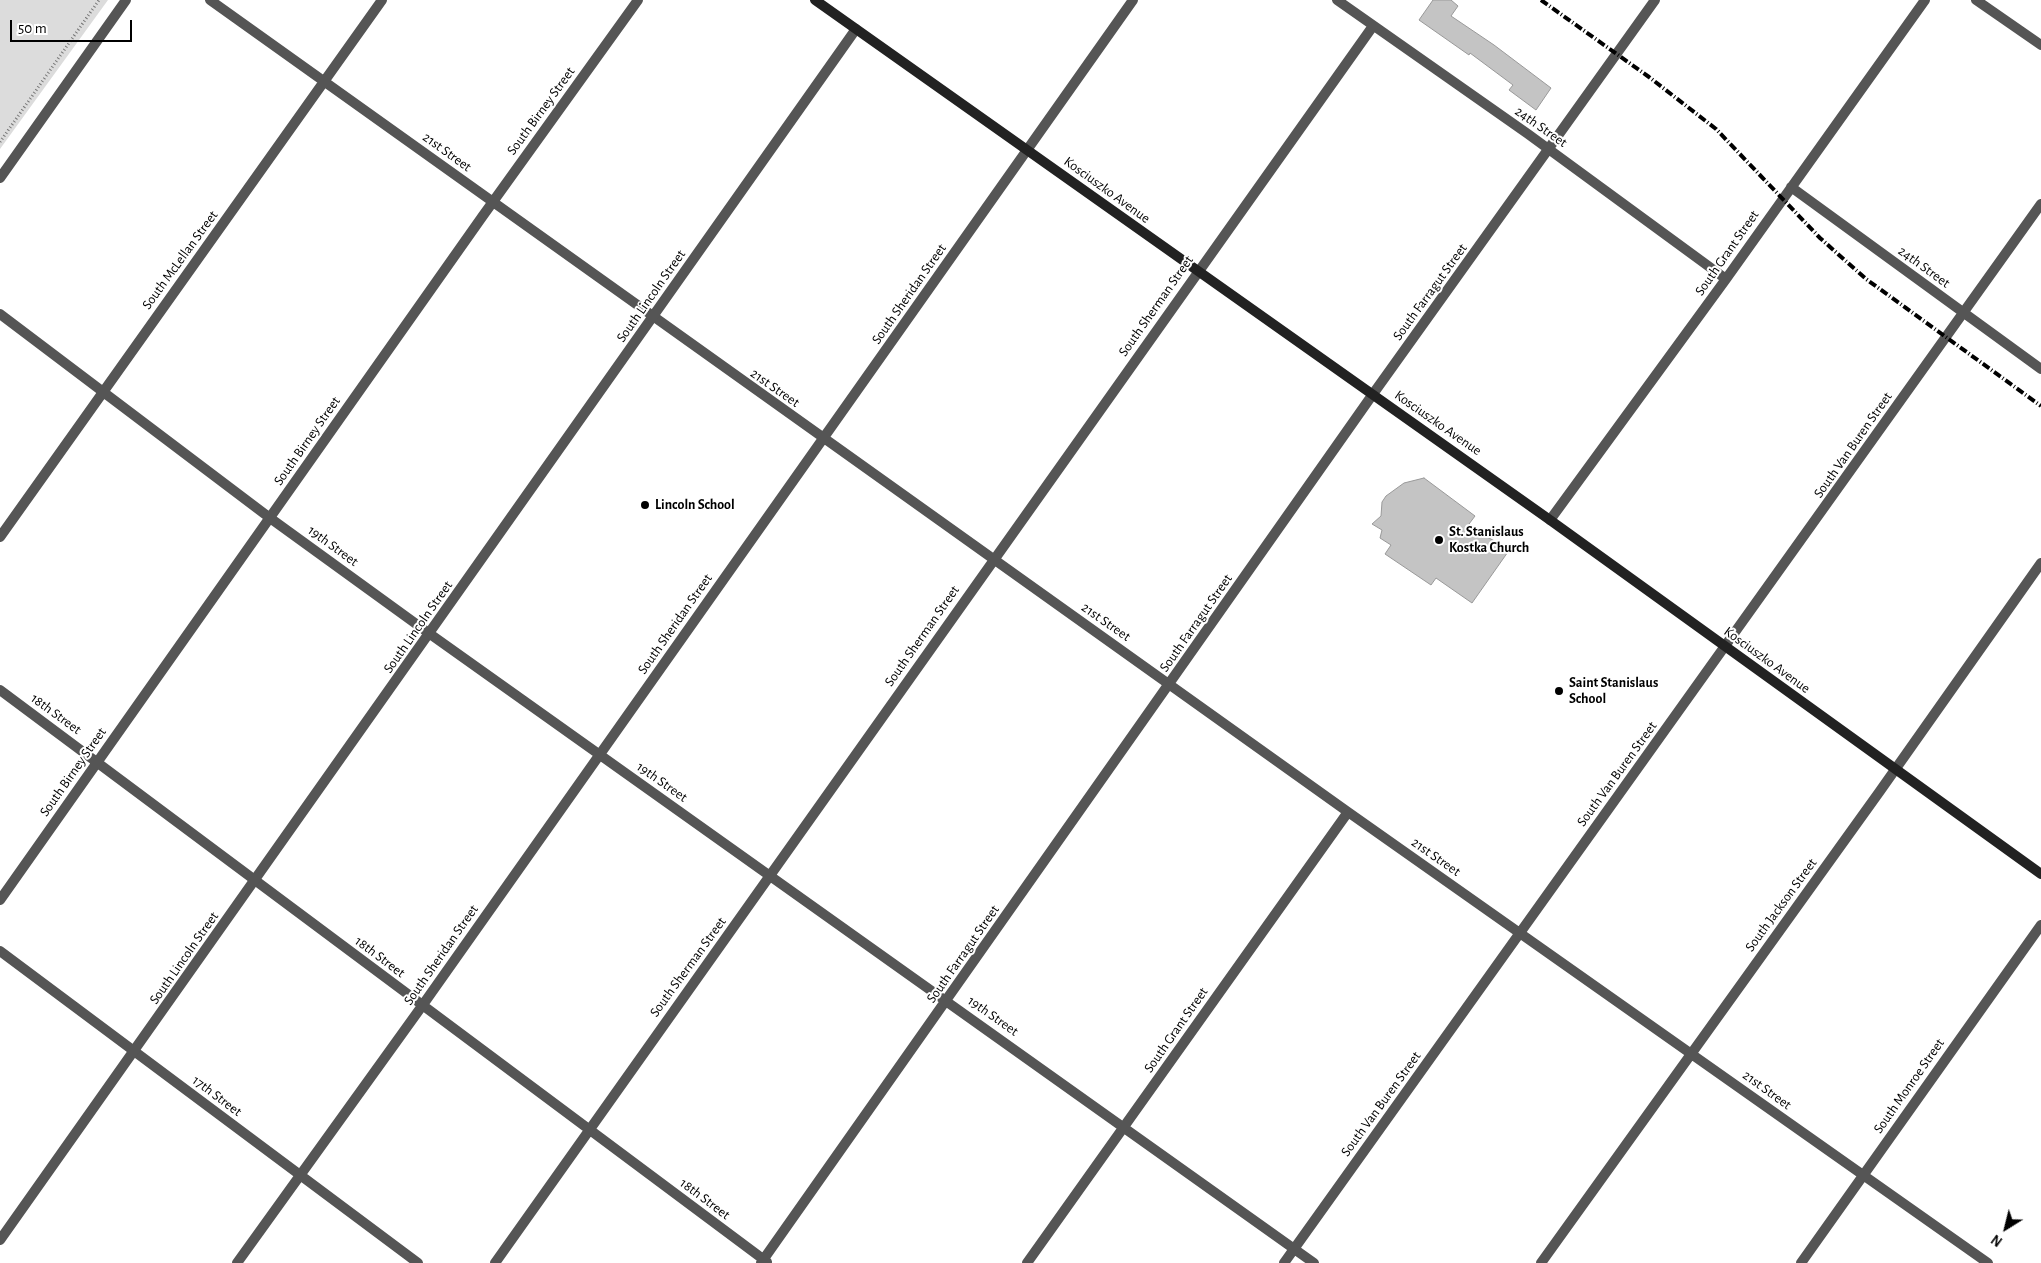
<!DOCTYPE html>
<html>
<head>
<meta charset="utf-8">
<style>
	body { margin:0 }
	#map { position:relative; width:2041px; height:1263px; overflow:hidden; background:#fff; font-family:"Alegreya Sans",sans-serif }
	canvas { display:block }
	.north { position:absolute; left:1981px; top:1203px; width:50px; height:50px; -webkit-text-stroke:4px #fff; paint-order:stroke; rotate:216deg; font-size:14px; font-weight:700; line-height:20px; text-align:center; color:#000 }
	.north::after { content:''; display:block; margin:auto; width:18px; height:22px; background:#000; clip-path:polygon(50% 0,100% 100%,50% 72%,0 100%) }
	.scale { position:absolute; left:10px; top:20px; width:122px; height:22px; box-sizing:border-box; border:2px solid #000; border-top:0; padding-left:6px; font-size:15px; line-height:18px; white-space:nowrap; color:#000; -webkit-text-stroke:4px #fff; paint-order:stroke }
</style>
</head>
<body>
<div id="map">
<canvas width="2041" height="1263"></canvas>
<div class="north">N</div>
<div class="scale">50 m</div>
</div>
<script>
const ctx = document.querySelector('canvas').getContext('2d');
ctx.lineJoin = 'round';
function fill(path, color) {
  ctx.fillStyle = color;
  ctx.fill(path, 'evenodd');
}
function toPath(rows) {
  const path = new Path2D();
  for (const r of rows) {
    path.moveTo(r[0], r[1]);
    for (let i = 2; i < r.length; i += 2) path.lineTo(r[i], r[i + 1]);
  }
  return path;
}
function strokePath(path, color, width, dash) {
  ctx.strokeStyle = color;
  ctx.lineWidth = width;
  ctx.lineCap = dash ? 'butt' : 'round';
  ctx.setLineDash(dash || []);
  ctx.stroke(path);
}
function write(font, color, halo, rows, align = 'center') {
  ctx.font = font + ' "Alegreya Sans",sans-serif';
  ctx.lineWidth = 4;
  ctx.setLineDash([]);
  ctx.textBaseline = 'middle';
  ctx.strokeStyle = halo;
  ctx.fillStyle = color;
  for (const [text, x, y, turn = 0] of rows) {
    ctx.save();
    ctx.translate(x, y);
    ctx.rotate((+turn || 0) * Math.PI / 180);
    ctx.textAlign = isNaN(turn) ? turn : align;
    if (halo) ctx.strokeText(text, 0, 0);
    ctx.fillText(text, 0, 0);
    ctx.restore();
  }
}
fill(toPath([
	[0,0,108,0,0,149]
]), '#dcdcdc');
const building = toPath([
	[1433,0,1451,0,1458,6,1451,16,1494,45,1551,88,1536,110,1509,90,1513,85,1470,53,1469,55,1419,20,1433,0],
	[1424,478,1475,516,1469,524,1487,537,1510,549,1472,603,1436,578,1431,585,1385,554,1391,545,1380,538,1382,530,1372,524,1381,516,1382,502,1386,496,1404,483,1424,478]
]);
fill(building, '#c4c4c4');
strokePath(building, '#999', 1);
strokePath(toPath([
	[0,142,99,0]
]), '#777', 3, [1, 2.5]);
strokePath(toPath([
	[210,0,1348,812,1988,1263],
	[1337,0,1528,134,1726,279],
	[1976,0,2041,45],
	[0,178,126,0],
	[1791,187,2041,369],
	[0,314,270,518,430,634,1314,1263],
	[1550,520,1726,279,1925,0],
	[0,537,382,0],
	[0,690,767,1262],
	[0,900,482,217,638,0],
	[0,951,418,1263],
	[237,1263,422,1006,1133,0],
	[495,1263,1373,26],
	[761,1263,1373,394,1655,0],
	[1027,1263,1348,812],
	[1284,1263,2041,204],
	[1541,1263,1880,791,2041,563],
	[1801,1263,2041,925]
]), '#555', 10);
strokePath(toPath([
	[0,1240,856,29]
]), '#555', 10);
strokePath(toPath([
	[815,0,1550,520,2041,874]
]), '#222', 10);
strokePath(toPath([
	[1541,0,1649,77,1716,129,1820,238,1866,279,2041,406]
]), '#000', 4, [8, 2.5, 1, 2.5]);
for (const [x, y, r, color] of [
	[645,505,5,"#000"],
	[1439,540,5,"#000"],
	[1559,691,5,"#000"]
]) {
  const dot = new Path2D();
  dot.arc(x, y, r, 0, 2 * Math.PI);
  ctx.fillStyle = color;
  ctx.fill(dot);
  strokePath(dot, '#fff', 2);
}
write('14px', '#000', '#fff', [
	["South Birney Street",541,111,-54],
	["24th Street",1541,127,35],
	["21st Street",447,152,36],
	["Kosciuszko Avenue",1107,190,36],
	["South Grant Street",1727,253,-55],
	["South McLellan Street",180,260,-54],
	["24th Street",1924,267,36],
	["South Farragut Street",1430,292,-54],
	["South Sheridan Street",909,294,-55],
	["South Lincoln Street",651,296,-55],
	["South Sherman Street",1156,306,-55],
	["21st Street",775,388,35],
	["Kosciuszko Avenue",1438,423,35],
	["South Birney Street",307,441,-55],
	["South Van Buren Street",1853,445,-55],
	["19th Street",333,546,36],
	["21st Street",1106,622,35],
	["South Farragut Street",1196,623,-55],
	["South Sheridan Street",675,624,-55],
	["South Lincoln Street",418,627,-55],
	["South Sherman Street",922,636,-55],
	["Kosciuszko Avenue",1767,660,36],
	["18th Street",56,714,36],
	["South Birney Street",73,772,-55],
	["South Van Buren Street",1617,774,-54],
	["19th Street",662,782,35],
	["21st Street",1436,857,35],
	["South Jackson Street",1781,905,-54],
	["South Farragut Street",963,954,-55],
	["South Sheridan Street",441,955,-55],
	["18th Street",380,957,37],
	["South Lincoln Street",184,958,-55],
	["South Sherman Street",688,967,-54],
	["19th Street",993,1016,35],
	["South Grant Street",1176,1030,-55],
	["South Monroe Street",1909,1086,-55],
	["21st Street",1767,1090,36],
	["17th Street",217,1096,37],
	["South Van Buren Street",1381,1104,-54],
	["18th Street",705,1199,37]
]);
write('bold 14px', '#000', '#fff', [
	["Lincoln School",655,505],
	["St. Stanislaus",1449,532],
	["Kostka Church",1449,548],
	["Saint Stanislaus",1569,683],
	["School",1569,699]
], 'left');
</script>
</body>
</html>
